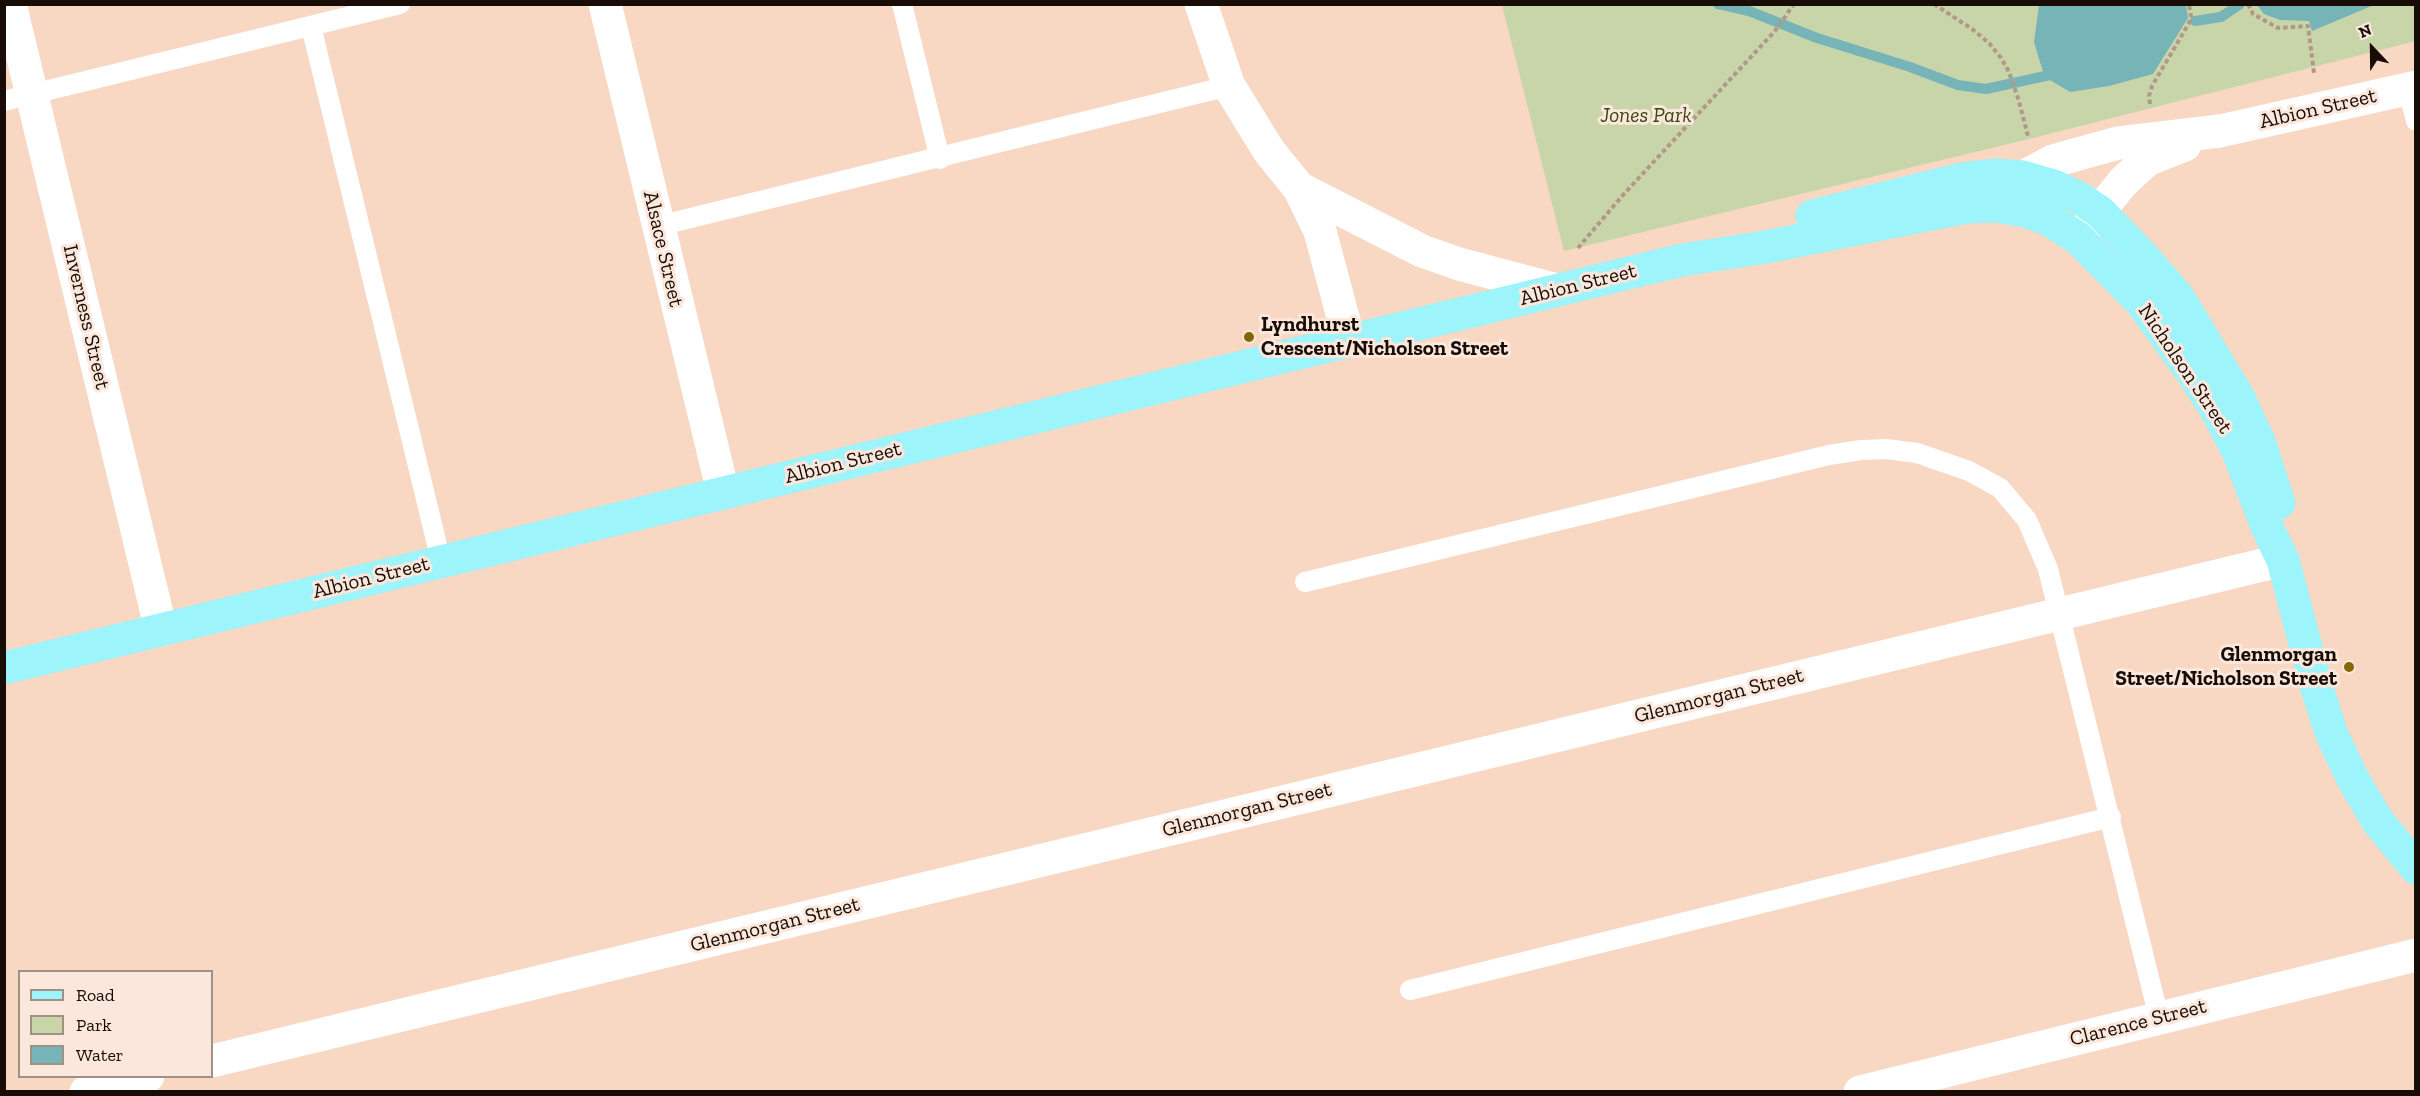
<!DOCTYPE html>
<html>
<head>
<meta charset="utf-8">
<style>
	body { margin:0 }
	#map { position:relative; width:2420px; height:1096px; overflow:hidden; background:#f8d7c3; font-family:"Zilla Slab",serif }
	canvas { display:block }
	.frame { position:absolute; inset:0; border:6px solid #170d06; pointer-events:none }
	.legend { position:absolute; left:18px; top:970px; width:195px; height:108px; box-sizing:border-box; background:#fbe7db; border:2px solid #a09086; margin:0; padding:8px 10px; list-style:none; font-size:18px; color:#170d06 }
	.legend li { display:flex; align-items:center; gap:12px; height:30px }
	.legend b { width:30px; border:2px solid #a09086 }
	.north { position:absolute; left:2342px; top:18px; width:60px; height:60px; -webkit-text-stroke:4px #fbe7db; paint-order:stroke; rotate:338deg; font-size:16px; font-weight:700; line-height:24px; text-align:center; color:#170d06 }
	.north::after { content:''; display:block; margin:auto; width:21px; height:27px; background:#170d06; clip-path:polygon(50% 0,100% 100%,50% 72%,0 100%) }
</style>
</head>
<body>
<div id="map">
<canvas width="2420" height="1096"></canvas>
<div class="frame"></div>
<ul class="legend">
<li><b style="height:8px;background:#9df4fb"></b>Road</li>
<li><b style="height:16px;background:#c8d5a9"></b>Park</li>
<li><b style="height:16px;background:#76b4b8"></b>Water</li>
</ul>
<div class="north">N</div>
</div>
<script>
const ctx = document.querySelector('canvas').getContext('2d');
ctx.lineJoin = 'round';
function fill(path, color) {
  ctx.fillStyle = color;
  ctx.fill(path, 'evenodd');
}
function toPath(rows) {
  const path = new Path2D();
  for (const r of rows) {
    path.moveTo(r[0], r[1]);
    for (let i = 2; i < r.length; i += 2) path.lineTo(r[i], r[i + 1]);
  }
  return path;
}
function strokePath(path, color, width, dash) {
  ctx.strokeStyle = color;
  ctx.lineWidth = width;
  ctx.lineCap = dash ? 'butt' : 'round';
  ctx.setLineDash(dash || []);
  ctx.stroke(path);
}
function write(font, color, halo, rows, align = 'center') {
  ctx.font = font + ' "Zilla Slab",serif';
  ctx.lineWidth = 6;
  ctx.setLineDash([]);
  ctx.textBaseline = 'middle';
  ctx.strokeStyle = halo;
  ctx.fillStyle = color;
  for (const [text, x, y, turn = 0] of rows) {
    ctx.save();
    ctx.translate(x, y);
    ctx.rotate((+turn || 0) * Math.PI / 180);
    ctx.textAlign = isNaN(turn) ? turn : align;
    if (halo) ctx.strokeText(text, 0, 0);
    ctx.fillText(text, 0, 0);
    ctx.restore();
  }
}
fill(toPath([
	[2415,4,2416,41,2029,139,1564,251,1502,5]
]), '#c8d5a9');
fill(toPath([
	[2039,5,2186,5,2188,18,2153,74,2109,86,2070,92,2045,77,2040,62,2034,42],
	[2257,5,2374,5,2312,31,2309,21,2280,20,2264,14]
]), '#76b4b8');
strokePath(toPath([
	[1718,4,1749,11,1817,38,1910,67,1958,85,1986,89,2059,73],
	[2195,21,2221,17,2240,4]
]), '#76b4b8', 10);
strokePath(toPath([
	[1934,4,1972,29,1989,43,2001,58,2009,72,2018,98,2028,136],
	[2248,4,2253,14,2278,28,2308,26,2314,73],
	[2150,104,2149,96,2152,86,2189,23,2191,17,2189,4],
	[1578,248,1623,195,1775,31,1794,4]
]), '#b19888', 4, [4.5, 3]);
strokePath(toPath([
	[902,4,940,159],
	[311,26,441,561],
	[2408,89,2416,121],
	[4,101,400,4],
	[658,226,1229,86],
	[1305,582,1829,455,1861,450,1886,449,1917,453,1969,471,2000,488,2027,520,2048,569,2159,1018],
	[1410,990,2111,817]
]), '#fff', 20);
strokePath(toPath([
	[10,4,161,630],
	[605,4,723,492],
	[1201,4,1229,86,1269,151,1299,188,1320,231,1349,340],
	[2023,177,2053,161,2118,143,2220,131,2416,87],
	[1299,188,1422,251,1459,264,1557,290],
	[2081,234,2123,182,2147,160,2185,145],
	[212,1061,2283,560],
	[86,1092,148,1076],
	[1860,1092,2416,955]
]), '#fff', 33);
strokePath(toPath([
	[1812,216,1962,179,1996,175,2023,177,2054,186,2081,199,2100,212,2147,261,2178,297,2239,398,2260,444,2279,503],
	[4,668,1682,260,1766,247,1936,213,1968,207,1997,206,2025,211,2050,220,2078,238,2142,303,2194,375,2217,411,2238,451,2268,529,2283,560,2316,685,2332,735,2353,779,2377,820,2416,868]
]), '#9df4fb', 33);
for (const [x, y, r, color] of [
	[1249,337,6,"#836700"],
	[2349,667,6,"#836700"]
]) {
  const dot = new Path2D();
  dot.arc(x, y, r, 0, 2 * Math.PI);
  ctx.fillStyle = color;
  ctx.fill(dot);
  strokePath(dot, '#fbe7db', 2);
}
write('21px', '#170d06', '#fbe7db', [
	["Albion Street",2318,109,-13],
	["Alsace Street",663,249,77],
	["Albion Street",1578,285,-14],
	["Inverness Street",86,317,77],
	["Nicholson Street",2185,369,56],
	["Albion Street",843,463,-14],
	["Albion Street",371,578,-14],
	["Glenmorgan Street",1719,696,-14],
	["Glenmorgan Street",1247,810,-14],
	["Glenmorgan Street",775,925,-14],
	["Clarence Street",2138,1023,-14]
]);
write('italic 21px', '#394410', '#fbe7db', [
	["Jones Park",1646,116]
]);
write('bold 21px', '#170d06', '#fbe7db', [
	["Lyndhurst",1261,325],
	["Crescent/Nicholson Street",1261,349],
	["Glenmorgan",2337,655,"right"],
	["Street/Nicholson Street",2337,679,"right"]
], 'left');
</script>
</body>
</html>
